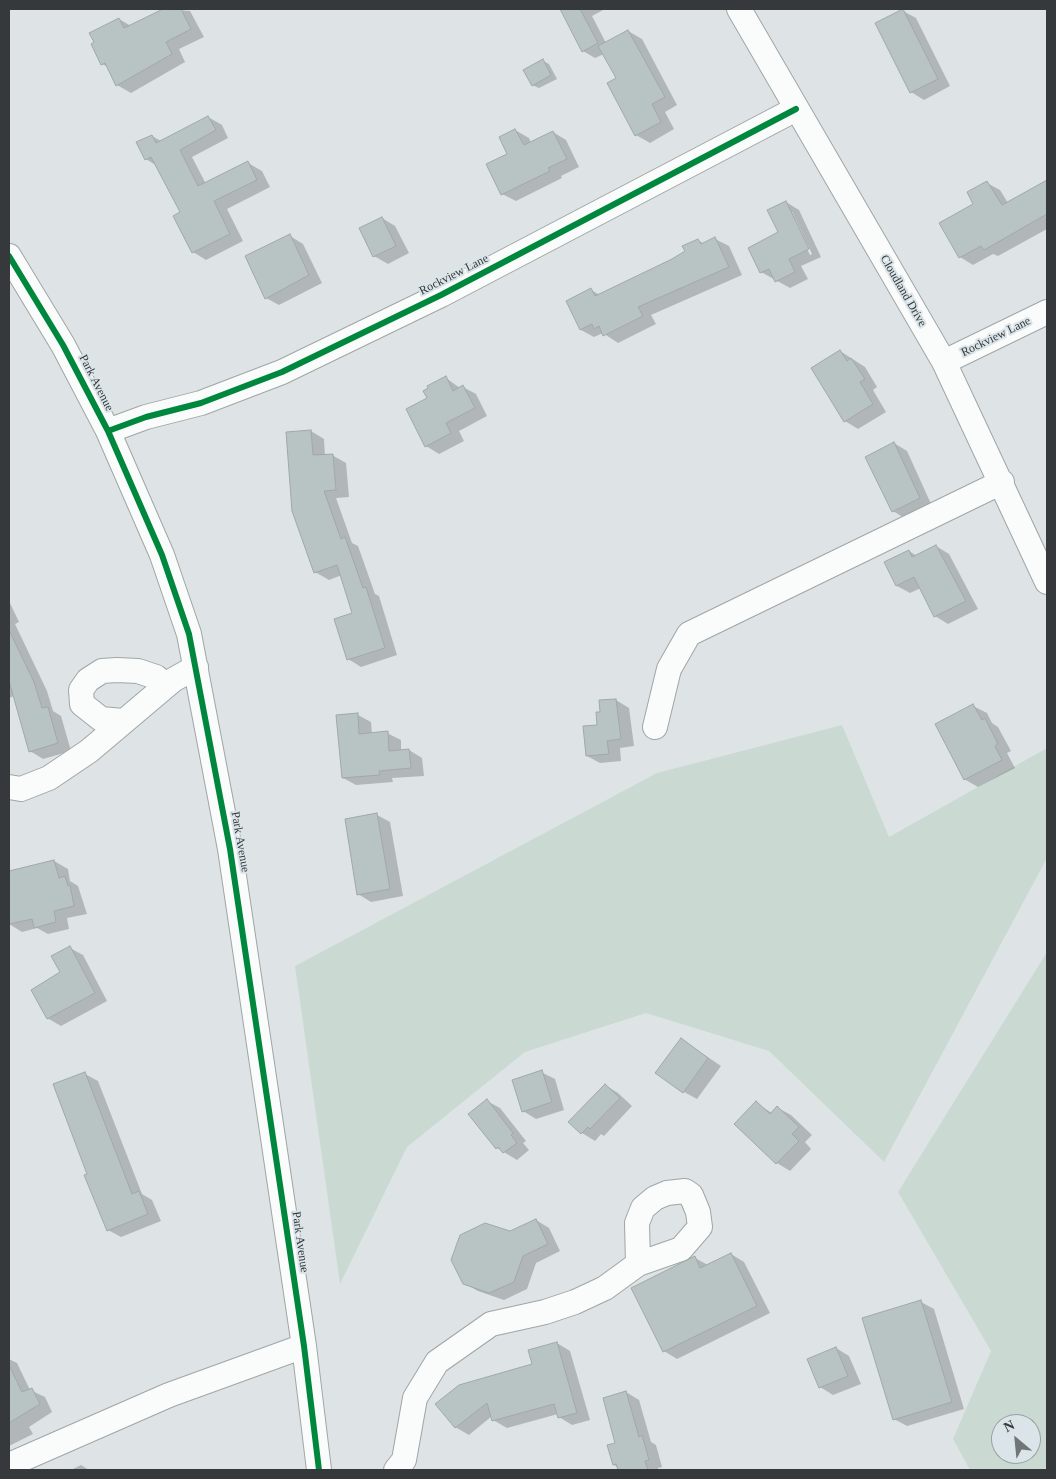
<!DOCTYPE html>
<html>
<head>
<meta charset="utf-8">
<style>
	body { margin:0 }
	#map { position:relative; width:1056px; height:1479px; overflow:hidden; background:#dee4e6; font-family:"Times New Roman",serif }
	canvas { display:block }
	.frame { position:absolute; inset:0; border:10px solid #35393b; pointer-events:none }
	.north { position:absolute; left:991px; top:1414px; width:50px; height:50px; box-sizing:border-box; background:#dbe5e9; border:1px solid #99a0a3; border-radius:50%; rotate:332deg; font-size:14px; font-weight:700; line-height:20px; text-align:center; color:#35393b }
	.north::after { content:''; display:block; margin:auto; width:18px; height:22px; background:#707577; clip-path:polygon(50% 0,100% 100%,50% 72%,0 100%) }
</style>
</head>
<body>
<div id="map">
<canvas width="1056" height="1479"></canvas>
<div class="frame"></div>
<div class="north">N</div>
</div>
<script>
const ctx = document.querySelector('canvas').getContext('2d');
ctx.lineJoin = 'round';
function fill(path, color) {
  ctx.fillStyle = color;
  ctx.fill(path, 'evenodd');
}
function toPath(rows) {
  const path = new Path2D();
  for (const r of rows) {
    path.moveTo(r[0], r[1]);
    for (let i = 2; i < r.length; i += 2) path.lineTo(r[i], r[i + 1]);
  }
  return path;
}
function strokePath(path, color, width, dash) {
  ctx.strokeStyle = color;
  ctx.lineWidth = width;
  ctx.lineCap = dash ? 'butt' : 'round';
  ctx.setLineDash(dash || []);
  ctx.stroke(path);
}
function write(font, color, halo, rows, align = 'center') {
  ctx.font = font + ' "Times New Roman",serif';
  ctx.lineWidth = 4;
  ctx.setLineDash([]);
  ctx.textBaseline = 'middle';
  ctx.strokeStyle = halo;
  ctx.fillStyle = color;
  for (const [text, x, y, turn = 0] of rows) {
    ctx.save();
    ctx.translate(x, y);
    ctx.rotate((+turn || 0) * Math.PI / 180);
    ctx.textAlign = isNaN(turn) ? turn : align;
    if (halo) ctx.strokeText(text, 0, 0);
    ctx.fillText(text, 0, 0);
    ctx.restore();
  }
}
fill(toPath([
	[842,725,889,837,1047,748,1047,858,884,1162,769,1051,646,1013,525,1052,407,1147,340,1284,295,966,657,773],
	[1047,952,1047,1470,970,1470,953,1439,991,1351,898,1192],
	[1001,1424,1031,1424,1031,1454,1001,1454]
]), '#cadad2');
fill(toPath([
	[166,9,190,11,204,37,179,49,185,62,131,93,117,85,108,67,102,64,119,19,131,26],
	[562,9,605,9,592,16,606,43,628,31,642,39,677,105,665,112,674,129,650,143,636,135,617,79,604,54,595,58,583,51],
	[903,11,916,18,950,86,924,100,911,92],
	[543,61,549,64,557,79,539,88,532,85],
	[208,117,222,125,228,138,192,157,206,184,248,163,262,171,270,187,227,209,243,241,206,260,193,252,182,213,157,166,146,159,152,136,161,141],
	[515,130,529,138,531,143,553,132,566,140,579,167,561,176,562,178,516,201,502,194,509,154],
	[1047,182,1047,229,998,256,993,254,973,265,960,257,975,204,987,183,1000,190,1008,203],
	[786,202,799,210,821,257,801,266,808,279,790,288,761,272,749,248,780,233],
	[789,212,792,212,812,254,810,255],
	[382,218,395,226,409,253,388,264,374,256],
	[290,236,303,244,322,283,279,305,266,298],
	[715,239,729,246,742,275,651,315,656,324,618,343,603,333,594,337,581,330,591,290,600,295,687,252,698,240,704,244],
	[840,351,865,367,877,387,873,390,886,412,858,429,845,421],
	[446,378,460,388,463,387,476,394,487,416,459,431,464,441,439,454,426,446,429,399],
	[311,431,324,439,325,456,332,455,346,463,349,497,336,498,352,543,358,546,375,594,379,596,397,655,361,667,348,659,354,613,342,575,329,580,315,572],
	[894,443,907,451,932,506,906,519,893,511],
	[936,546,949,554,978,609,948,624,935,616,921,588,910,593,897,586,909,551,917,556],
	[9,601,19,622,15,624,47,691,53,711,61,716,71,751,43,759,30,751,14,696,9,698],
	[616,700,629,708,634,746,620,748,621,761,600,763,587,756,601,713],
	[973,706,987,713,992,723,998,727,1011,751,1007,753,1015,768,978,787,964,779],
	[358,715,371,722,372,734,387,733,401,740,401,751,409,750,422,758,424,776,392,778,393,782,356,785,343,778],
	[377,815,390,822,403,896,371,902,358,894],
	[54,861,68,869,70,881,78,886,87,914,67,918,69,929,48,934,37,928,22,932,9,924,9,872],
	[70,948,83,955,107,1001,61,1026,47,1018],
	[681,1039,721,1066,697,1099,684,1092],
	[541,1072,555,1079,564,1110,536,1119,523,1111],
	[85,1074,98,1081,142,1194,152,1200,161,1221,121,1237,108,1230,88,1175],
	[605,1085,618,1093,632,1106,604,1136,601,1134,595,1141,582,1133,570,1122],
	[487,1101,500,1108,526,1141,523,1143,529,1150,517,1160,497,1148],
	[756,1103,772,1113,778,1108,791,1115,812,1135,805,1142,811,1149,790,1171,777,1163,736,1124],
	[536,1220,549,1228,560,1251,536,1263,527,1289,504,1300,478,1291,464,1283,510,1233],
	[731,1254,744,1262,770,1313,677,1359,664,1351,695,1258,708,1265],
	[921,1302,934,1309,964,1409,907,1426,894,1419],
	[557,1343,570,1351,590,1420,572,1425,559,1417,558,1414,507,1428,493,1420,492,1416,469,1435,455,1427],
	[836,1348,849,1356,861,1384,833,1395,820,1387],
	[9,1359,17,1363,30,1390,45,1397,52,1412,29,1427,33,1434,9,1446],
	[626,1392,639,1400,651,1442,656,1445,662,1467,658,1468,658,1470,622,1470,614,1465],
	[81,1465,89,1470,71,1470]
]), '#0003');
const building = toPath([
	[163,9,181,9,191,29,166,42,172,54,116,86,105,63,101,65,91,44,94,42,89,33,119,18,124,28,163,9],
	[560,9,580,9,598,43,582,52,560,9],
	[903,9,938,79,910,93,875,23,903,9],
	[628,30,665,97,652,104,661,122,635,136,607,83,616,78,598,46,628,30],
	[543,59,551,75,532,86,523,70,543,59],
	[208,116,216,130,180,150,198,186,248,161,257,180,214,201,230,234,192,253,173,216,180,212,151,157,145,160,136,142,152,135,156,143,208,116],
	[515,129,524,145,553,131,567,159,548,168,550,171,501,195,486,164,507,154,499,137,515,129],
	[1047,180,1047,214,984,250,981,246,959,258,939,223,973,204,967,192,987,181,1002,205,1047,180],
	[786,201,809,249,789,259,795,272,775,282,769,269,760,273,748,248,778,232,767,210,786,201],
	[382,217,396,246,373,257,359,228,382,217],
	[290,234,309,275,265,299,245,256,290,234],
	[715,237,729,267,638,307,643,316,603,336,599,326,594,329,592,324,580,330,566,301,591,288,595,296,672,259,685,251,682,246,698,239,701,244,715,237],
	[840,350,847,361,851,358,865,379,860,382,873,404,844,422,811,368,840,350],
	[446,376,453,391,463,385,475,408,446,423,451,433,425,447,406,409,427,398,423,391,428,388,427,386,446,376],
	[311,430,313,455,333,454,336,490,324,491,341,539,345,537,363,588,366,587,385,648,347,660,334,619,352,613,337,565,314,573,292,511,286,432,311,430],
	[894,442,920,498,892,512,865,457,894,442],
	[936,545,966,601,934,617,914,577,896,586,884,562,909,550,912,557,936,545],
	[9,630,34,682,42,708,48,707,58,743,29,752,9,681,9,630],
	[616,699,621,739,607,741,609,754,586,756,583,726,597,725,596,712,600,712,599,700,616,699],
	[973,704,982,720,985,718,998,744,995,746,1002,760,964,780,935,724,973,704],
	[358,713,359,734,388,731,389,751,409,749,411,768,379,771,380,775,342,778,336,715,358,713],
	[377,813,390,889,357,895,345,819,377,813],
	[54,860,59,878,65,876,68,886,70,885,74,906,54,911,56,922,34,928,32,919,9,924,9,871,54,860],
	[70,946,95,993,47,1019,31,990,60,972,51,956,70,946],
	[681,1038,708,1058,683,1093,655,1073,681,1038],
	[542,1070,552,1102,522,1112,512,1080,542,1070],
	[85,1072,132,1194,139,1191,148,1214,107,1231,84,1175,87,1174,53,1084,85,1072],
	[605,1084,620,1098,590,1129,588,1127,581,1134,568,1122,605,1084],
	[487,1099,513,1133,511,1135,517,1143,503,1153,498,1147,496,1149,468,1114,487,1099],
	[756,1101,770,1114,777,1106,799,1127,792,1134,799,1141,776,1164,734,1124,756,1101],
	[536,1219,548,1244,523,1256,514,1282,489,1293,463,1284,451,1260,460,1235,485,1223,510,1231,536,1219],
	[731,1253,757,1306,663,1352,631,1288,695,1256,700,1268,731,1253],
	[921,1300,952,1402,893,1420,862,1318,921,1300],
	[557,1342,577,1413,558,1418,554,1404,492,1421,487,1403,455,1428,435,1404,459,1385,532,1364,528,1350,557,1342],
	[836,1347,848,1376,819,1388,807,1359,836,1347],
	[9,1365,22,1392,32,1388,40,1404,9,1423,9,1365],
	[626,1391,639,1437,642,1435,649,1460,645,1461,648,1470,618,1470,616,1464,613,1465,607,1445,615,1443,603,1398,626,1391]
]);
fill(building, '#b8c4c3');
strokePath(building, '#a2a7a7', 1);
const minor = toPath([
	[739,9,944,362,1047,582],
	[9,256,63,345,108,431,162,555,189,634,230,849,304,1346,319,1470],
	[944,362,1047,312],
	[108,431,146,417,201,403,282,372,441,295,796,109],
	[123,721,101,719,82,704,81,690,88,680,102,671,117,670,138,671,156,677,166,685],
	[655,727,669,669,689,634,1002,482],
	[9,787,21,789,49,778,89,751,173,680,196,667],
	[9,1465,169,1395,304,1346],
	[396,1470,404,1460,415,1398,437,1362,491,1324,545,1312,575,1302,605,1288,638,1264,681,1249,700,1227,698,1212,691,1195,685,1191,667,1193,655,1198,643,1208,637,1223,638,1264]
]);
strokePath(minor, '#a0a5a6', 26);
strokePath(minor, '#fafbfb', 24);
strokePath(toPath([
	[9,256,63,345,108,431,162,555,189,634,230,849,304,1346,319,1470],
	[108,431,146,417,201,403,282,372,441,295,796,109]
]), '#00873e', 6);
write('12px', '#35393b', '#dbe5e9', [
	["Rockview Lane",454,275,-27],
	["Cloudland Drive",903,291,60],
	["Rockview Lane",996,337,-26],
	["Park Avenue",96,383,63],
	["Park Avenue",240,842,80],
	["Park Avenue",300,1242,82]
]);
</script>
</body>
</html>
